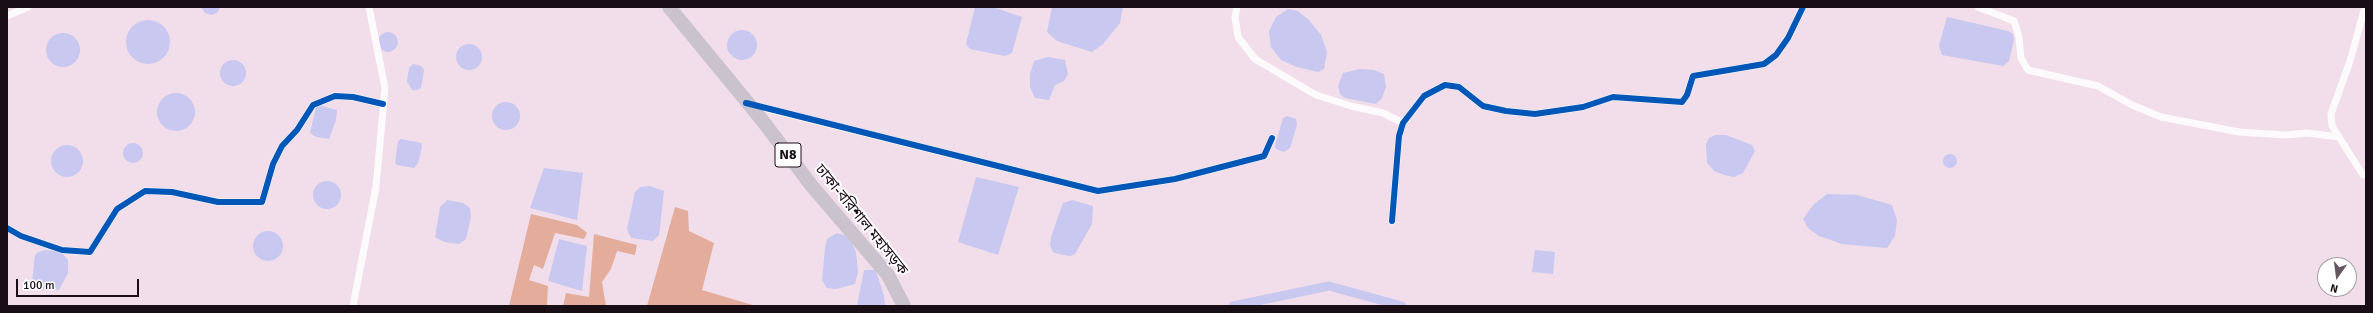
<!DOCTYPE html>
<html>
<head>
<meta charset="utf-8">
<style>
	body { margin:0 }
	#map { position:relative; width:2373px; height:313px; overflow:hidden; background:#f1deea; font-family:Signika,sans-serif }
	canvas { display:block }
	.frame { position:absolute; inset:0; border:8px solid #1a0e16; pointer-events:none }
	.north { position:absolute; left:2317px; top:257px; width:40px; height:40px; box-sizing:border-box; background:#fff; border:1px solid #a39fa2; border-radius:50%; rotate:194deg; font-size:11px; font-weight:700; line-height:16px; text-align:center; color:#1a0e16 }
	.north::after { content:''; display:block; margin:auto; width:14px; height:18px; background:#655760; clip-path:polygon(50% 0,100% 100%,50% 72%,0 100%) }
	.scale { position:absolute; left:16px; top:279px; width:123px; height:18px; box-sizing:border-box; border:2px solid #1a0e16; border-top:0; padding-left:5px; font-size:12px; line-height:14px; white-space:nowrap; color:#1a0e16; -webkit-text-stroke:3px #fff; paint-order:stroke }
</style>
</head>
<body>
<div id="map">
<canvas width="2373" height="313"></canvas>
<div class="frame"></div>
<div class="north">N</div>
<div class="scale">100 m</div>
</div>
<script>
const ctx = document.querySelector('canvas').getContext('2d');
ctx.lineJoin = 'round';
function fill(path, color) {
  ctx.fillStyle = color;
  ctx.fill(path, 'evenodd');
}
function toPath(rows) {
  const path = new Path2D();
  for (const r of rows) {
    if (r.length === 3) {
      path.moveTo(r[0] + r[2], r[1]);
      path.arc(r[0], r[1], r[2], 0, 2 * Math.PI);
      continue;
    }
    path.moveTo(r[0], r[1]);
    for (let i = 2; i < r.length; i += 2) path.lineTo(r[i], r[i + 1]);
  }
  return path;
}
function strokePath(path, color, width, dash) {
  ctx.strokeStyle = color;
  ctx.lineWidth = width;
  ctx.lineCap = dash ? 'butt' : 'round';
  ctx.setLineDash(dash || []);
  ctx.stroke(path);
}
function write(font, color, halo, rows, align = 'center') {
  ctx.font = font + ' Signika,"Noto Sans Bengali",sans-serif';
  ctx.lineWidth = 4;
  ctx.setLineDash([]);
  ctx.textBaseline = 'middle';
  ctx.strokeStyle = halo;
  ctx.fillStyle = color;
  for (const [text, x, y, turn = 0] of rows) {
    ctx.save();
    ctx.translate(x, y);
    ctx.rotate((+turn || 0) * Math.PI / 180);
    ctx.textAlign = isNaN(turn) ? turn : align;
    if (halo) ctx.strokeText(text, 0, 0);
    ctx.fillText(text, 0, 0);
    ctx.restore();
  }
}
fill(toPath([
	[675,207,688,211,689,231,714,243,702,290,756,306,647,306],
	[531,214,577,225,587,233,584,239,555,233,543,269,534,265,529,280,548,286,547,306,509,306],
	[594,234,637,245,635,255,617,251,611,269,602,282,606,306,563,306,566,293,589,297]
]), '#e4ac9b');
fill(toPath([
	[201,7,220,7,218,12,212,15,205,13],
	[975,7,993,7,1022,17,1012,53,1005,56,970,49,966,44],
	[1052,7,1123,7,1120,23,1103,44,1092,52,1057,41,1047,32],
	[1288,9,1298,11,1309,20,1321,35,1327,52,1324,69,1318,72,1297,67,1281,60,1271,47,1269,31,1276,17],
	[1947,17,2008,31,2013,34,2014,40,2009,61,2003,66,1942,55,1939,46],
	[148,42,22],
	[742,45,15],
	[388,42,10],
	[63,50,17],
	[469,57,13],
	[1048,57,1065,60,1068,74,1064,81,1055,85,1049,100,1035,98,1030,87,1030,74,1034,61],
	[233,73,13],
	[413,64,421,66,424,70,421,88,417,90,412,90,407,81,409,68],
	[1360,69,1374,70,1384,74,1386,87,1382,98,1376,104,1345,98,1340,94,1338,86,1343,73],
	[176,112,19],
	[506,116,14],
	[319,105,337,110,336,120,329,139,316,137,310,133,316,107],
	[1287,116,1296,119,1297,125,1290,148,1284,152,1276,149,1275,146,1283,118],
	[1715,135,1726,135,1752,145,1755,151,1743,173,1734,177,1724,175,1714,171,1707,163,1706,144,1709,138],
	[401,139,421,143,422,147,418,163,414,168,397,165,395,162,398,141],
	[133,153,10],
	[67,161,16],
	[1950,161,7],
	[544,168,583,173,577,220,530,208],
	[976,177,1019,187,998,255,958,242],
	[327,195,14],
	[650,186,664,191,659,235,653,241,631,238,627,229,635,192,640,187],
	[1827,194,1857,195,1892,205,1897,220,1895,236,1887,248,1842,244,1819,236,1808,228,1803,219,1813,205],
	[447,200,463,203,470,208,471,217,466,239,459,244,444,242,435,237,440,207],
	[1072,200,1093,206,1092,224,1075,254,1070,256,1059,254,1053,252,1050,246,1051,237,1063,203],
	[268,246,15],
	[837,233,849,237,856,252,858,272,855,284,836,289,827,288,822,280,825,248,827,239],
	[559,239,587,246,582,291,548,281],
	[46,250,61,252,68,260,68,273,59,290,44,290,36,287,32,282,35,255,38,252],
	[1535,250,1555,252,1553,274,1532,272],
	[864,270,875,270,877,274,884,296,885,306,857,306]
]), '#c8c8f0');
strokePath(toPath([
	[1233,306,1329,286,1402,306]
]), '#c8c8f0', 9);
strokePath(toPath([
	[1237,7,1235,17,1238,37,1255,59,1316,95,1351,106,1383,113,1403,123],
	[1978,7,2014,21,2019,37,2021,58,2028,70,2098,86,2132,105,2161,117,2239,132,2286,135,2307,133,2339,137],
	[2365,7,2350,61,2331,114,2332,126,2363,175,2366,175],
	[7,16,28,7],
	[752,105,1098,191,1175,179,1264,156,1272,138],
	[1392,221,1399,136,1403,123,1424,96,1445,85,1459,87,1483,106,1506,111,1535,114,1583,107,1613,97,1682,102,1687,95,1693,76,1764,64,1776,55,1788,38,1803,7],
	[7,228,21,236,62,250,90,252,117,209,145,191,172,192,218,202,262,202,273,164,282,146,297,130,313,105,335,96,353,97,383,104],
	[353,306,376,187,385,88,369,7]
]), '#fdfafc', 7);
strokePath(toPath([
	[669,7,762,120,811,185,888,275,904,306]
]), '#cac2cc', 14);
strokePath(toPath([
	[746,103,1098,191,1175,179,1264,156,1272,138],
	[1392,221,1399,136,1403,123,1424,96,1445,85,1459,87,1483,106,1506,111,1535,114,1583,107,1613,97,1682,102,1687,95,1693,76,1764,64,1776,55,1788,38,1803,7],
	[7,228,21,236,62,250,90,252,117,209,145,191,172,192,218,202,262,202,273,164,282,146,297,130,313,105,335,96,353,97,383,104]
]), '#0057b8', 6);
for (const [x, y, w] of [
	[788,155,26]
]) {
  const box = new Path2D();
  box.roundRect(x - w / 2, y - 12, w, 24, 3);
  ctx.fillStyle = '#fff';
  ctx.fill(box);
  strokePath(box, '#1a0e16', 1);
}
write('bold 14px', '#1a0e16', null, [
	["N8",788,155]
]);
write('15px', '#1a0e16', '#fff', [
	["ঢাকা-বরিশাল মহাসড়ক",861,220,51]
]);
</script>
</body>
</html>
